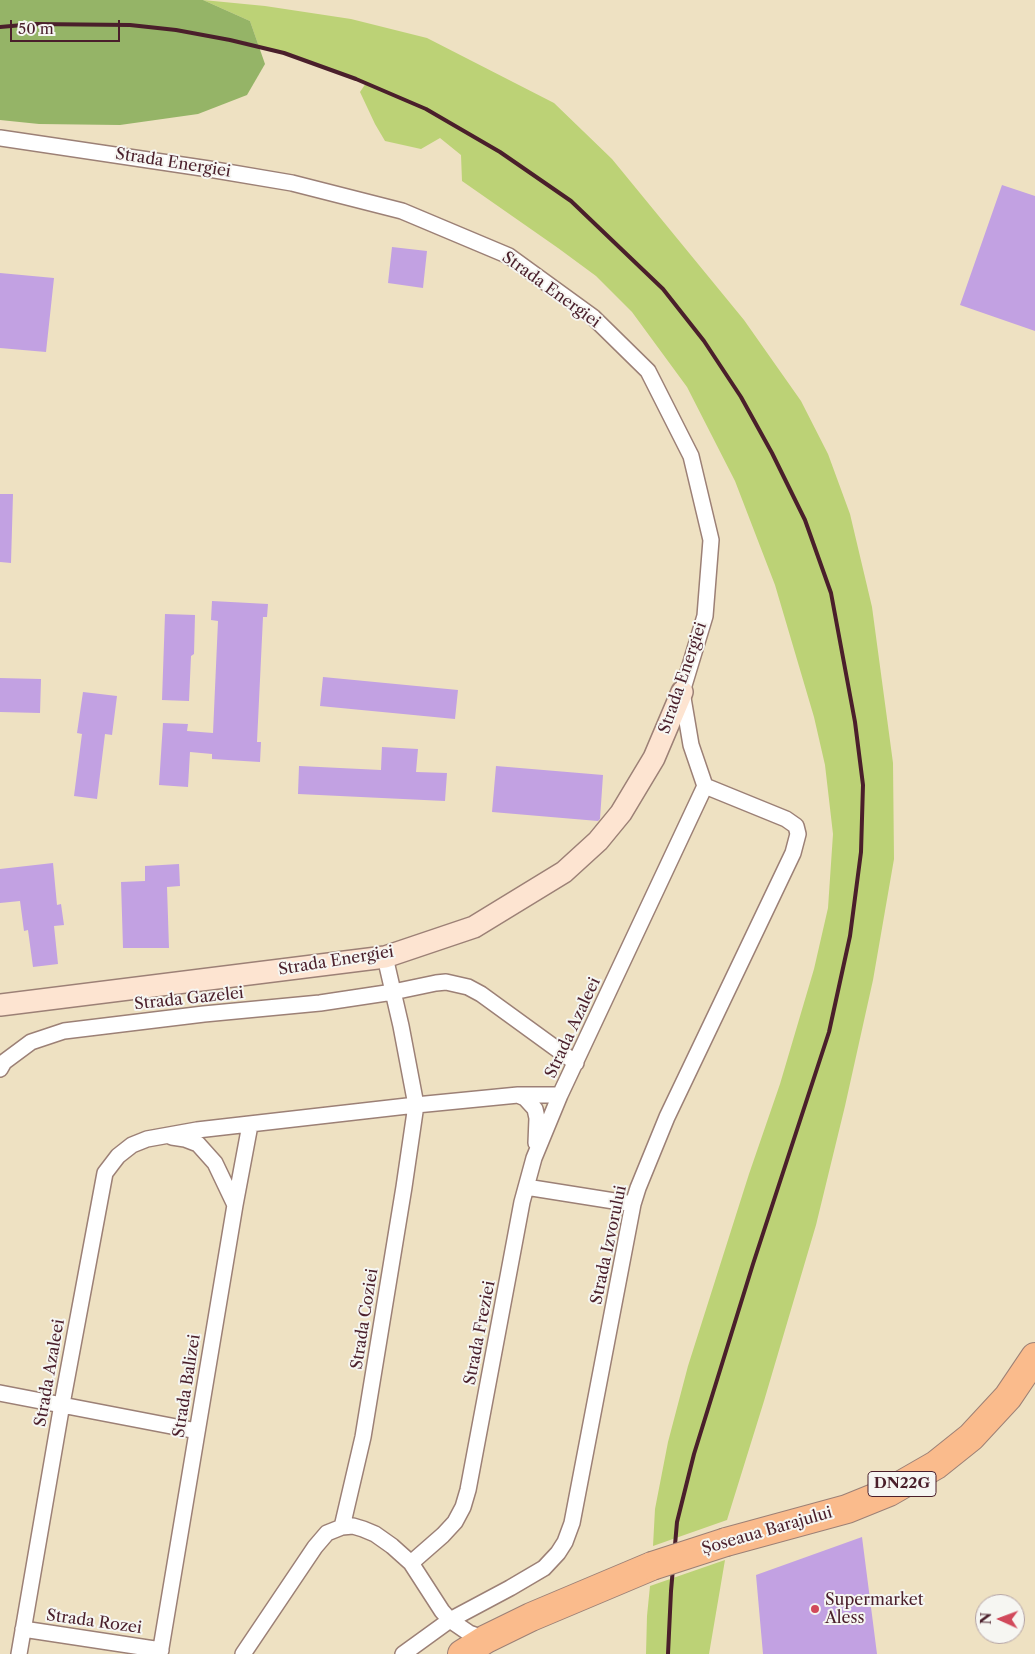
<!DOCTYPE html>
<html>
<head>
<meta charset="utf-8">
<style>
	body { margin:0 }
	#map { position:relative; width:1035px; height:1654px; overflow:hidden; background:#eee1c2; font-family:"Libre Caslon Text",serif }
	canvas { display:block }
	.north { position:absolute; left:975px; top:1594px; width:50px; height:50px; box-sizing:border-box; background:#f6f6f2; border:1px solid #b1a0a2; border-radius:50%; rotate:272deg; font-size:14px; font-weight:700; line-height:20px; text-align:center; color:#4a1f2b }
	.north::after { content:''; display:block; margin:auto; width:18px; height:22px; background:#d1495b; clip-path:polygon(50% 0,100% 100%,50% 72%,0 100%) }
	.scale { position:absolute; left:10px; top:20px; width:110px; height:22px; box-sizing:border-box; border:2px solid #4a1f2b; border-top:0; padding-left:6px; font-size:15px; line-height:18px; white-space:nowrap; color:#4a1f2b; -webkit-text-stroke:4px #f6f6f2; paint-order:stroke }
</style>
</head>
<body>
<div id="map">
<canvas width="1035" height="1654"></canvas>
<div class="north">N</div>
<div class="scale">50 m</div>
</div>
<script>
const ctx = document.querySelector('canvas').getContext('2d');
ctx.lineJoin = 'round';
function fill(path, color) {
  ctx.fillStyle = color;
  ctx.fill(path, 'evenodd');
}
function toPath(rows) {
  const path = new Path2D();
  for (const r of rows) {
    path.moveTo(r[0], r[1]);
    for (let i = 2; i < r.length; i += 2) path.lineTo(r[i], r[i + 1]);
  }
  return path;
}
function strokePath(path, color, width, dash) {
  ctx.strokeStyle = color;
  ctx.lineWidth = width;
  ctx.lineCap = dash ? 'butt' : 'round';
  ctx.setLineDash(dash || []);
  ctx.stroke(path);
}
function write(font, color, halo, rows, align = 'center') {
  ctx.font = font + ' "Libre Caslon Text",serif';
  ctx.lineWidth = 4;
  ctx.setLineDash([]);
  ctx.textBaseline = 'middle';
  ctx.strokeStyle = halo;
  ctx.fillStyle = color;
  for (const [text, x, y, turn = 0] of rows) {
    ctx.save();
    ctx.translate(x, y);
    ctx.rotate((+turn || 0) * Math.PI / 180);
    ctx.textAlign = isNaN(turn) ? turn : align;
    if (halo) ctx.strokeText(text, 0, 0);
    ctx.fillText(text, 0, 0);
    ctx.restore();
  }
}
fill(toPath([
	[203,0,265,6,351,19,427,38,554,103,612,159,744,320,801,401,828,454,850,514,872,607,893,763,894,859,873,980,845,1106,816,1225,764,1401,727,1520,653,1546,655,1509,668,1442,688,1366,749,1174,780,1084,814,969,828,908,833,834,825,765,814,717,775,585,735,481,687,387,632,312,596,276,558,248,462,181,461,155,440,138,421,149,385,141,375,124,360,92,366,83,284,53,259,47,250,21],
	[725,1560,709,1654,646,1654,647,1616,650,1586]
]), '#bcd276');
fill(toPath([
	[0,0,203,0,250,21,265,64,247,95,198,114,120,125,39,124,0,120]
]), '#95b467');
fill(toPath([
	[1002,185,1035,196,1035,331,960,305],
	[392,247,427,251,423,288,388,283],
	[0,273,54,278,46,352,0,348],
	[0,494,13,494,11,563,0,562],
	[212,601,268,604,267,617,263,617,257,742,261,742,260,762,212,759,212,754,190,752,188,787,159,785,163,723,188,724,187,731,213,733,218,621,211,620],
	[165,614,195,615,194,654,191,656,189,701,162,700],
	[323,677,458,690,455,719,320,706],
	[0,678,41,679,40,713,0,712],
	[83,692,117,696,112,735,105,734,97,799,74,796,82,734,77,733],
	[382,747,418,749,416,772,447,773,445,801,298,794,299,766,381,770],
	[496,766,603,775,600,819,598,821,492,812],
	[53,863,57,905,61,904,64,925,54,926,58,964,33,967,28,930,24,931,20,901,0,903,0,869],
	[179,864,180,886,167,887,169,948,123,948,121,882,145,881,145,866],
	[862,1537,877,1654,763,1654,756,1575]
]), '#c2a1e2');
const street = toPath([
	[0,138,209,169,292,183,402,211,509,256,593,317,648,371,691,456,711,540,705,616,682,692,691,745,705,786,560,1095,534,1158,522,1202,468,1490,463,1507,455,1522,443,1535,411,1563],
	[0,1069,4,1062,31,1042,64,1031,204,1014,320,1003,393,992,436,983,446,982,468,987,481,994,576,1063],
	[518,1095,525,1098,535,1109,537,1118,536,1143],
	[172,1137,185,1139,198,1144,215,1163,235,1205],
	[526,1187,633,1204],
	[0,1393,197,1431],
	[342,1527,363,1437,404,1187,416,1105,401,1026,385,957],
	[23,1629,161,1650],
	[19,1654,62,1404,105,1173,118,1156,132,1145,147,1139,197,1130,416,1105,518,1095,560,1095],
	[160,1654,235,1205,250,1125],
	[243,1654,315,1547,327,1533,342,1527,353,1526,363,1529,375,1534,392,1546,411,1563,442,1611,450,1620,469,1633,486,1639],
	[403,1654,450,1620,510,1588,544,1568,558,1553,565,1542,572,1523,633,1204,638,1188,667,1117,793,853,798,834,796,826,786,819,705,786]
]);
const secondary = toPath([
	[0,1005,385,957,474,927,564,872,598,841,621,813,654,758,682,692]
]);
const highway = toPath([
	[726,1542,847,1509,889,1492,936,1465,971,1437,1008,1397,1035,1357],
	[462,1654,486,1639,531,1617,652,1566]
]);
strokePath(street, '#9c8076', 18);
strokePath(secondary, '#9c8076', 24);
strokePath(highway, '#9c8076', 30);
strokePath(street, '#fff', 15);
strokePath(secondary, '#fde4d1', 21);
strokePath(highway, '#fabb8c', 28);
strokePath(toPath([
	[0,27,34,24,130,25,176,30,230,40,284,53,356,79,426,109,500,152,571,201,663,289,704,341,741,397,772,453,805,520,831,593,855,722,863,785,861,852,850,936,829,1032,753,1264,694,1454,677,1522,671,1591,668,1654]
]), '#4a1f2b', 4);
const highwayBridge = toPath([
	[652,1566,726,1542]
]);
strokePath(highwayBridge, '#9c8076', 30, []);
strokePath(highwayBridge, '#fabb8c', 28);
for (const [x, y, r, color] of [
	[815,1609,5,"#d1495b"]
]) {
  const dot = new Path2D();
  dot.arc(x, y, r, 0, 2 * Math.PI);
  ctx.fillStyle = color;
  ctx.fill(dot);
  strokePath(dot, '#f6f6f2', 2);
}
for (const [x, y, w] of [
	[902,1484,68]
]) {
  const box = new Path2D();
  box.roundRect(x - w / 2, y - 12.5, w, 25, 4);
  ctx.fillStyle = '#f6f6f2';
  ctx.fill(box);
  strokePath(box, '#4a1f2b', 1);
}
write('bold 15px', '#4a1f2b', null, [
	["DN22G",902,1484]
]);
write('16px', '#4a1f2b', '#f6f6f2', [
	["Strada Energiei",173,163,9],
	["Strada Energiei",551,290,36],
	["Strada Energiei",683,678,-71],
	["Strada Energiei",336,961,-9],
	["Strada Gazelei",189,999,-6],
	["Strada Azaleei",573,1028,-65],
	["Strada Izvorului",609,1245,-78],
	["Strada Coziei",365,1319,-81],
	["Strada Freziei",480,1333,-79],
	["Strada Azaleei",50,1373,-80],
	["Strada Balizei",187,1386,-81],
	["Șoseaua Barajului",767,1531,-16],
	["Strada Rozei",94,1622,8]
]);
write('16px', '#4a1f2b', '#f6f6f2', [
	["Supermarket",825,1600],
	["Aless",825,1618]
], 'left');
</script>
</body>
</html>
